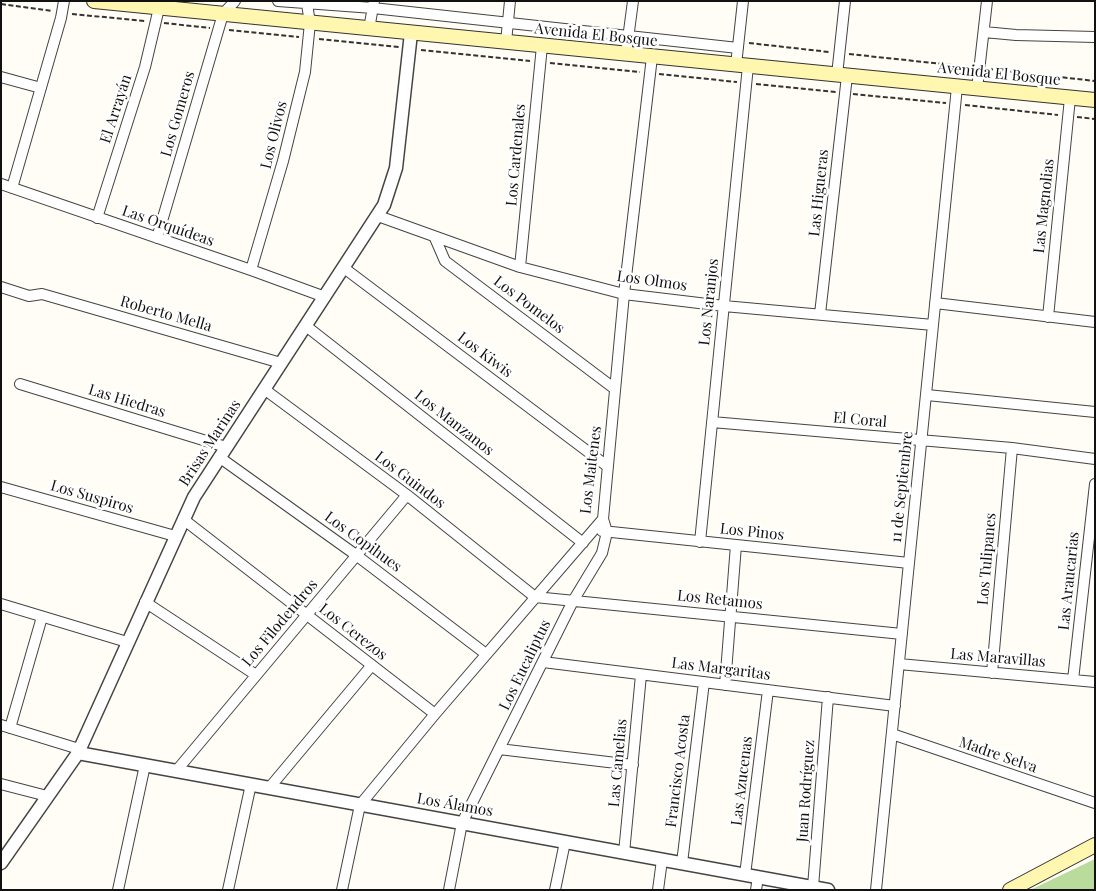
<!DOCTYPE html>
<html>
<head>
<meta charset="utf-8">
<style>
	body { margin:0 }
	#map { position:relative; width:1096px; height:891px; overflow:hidden; background:#fffdf5; font-family:"Playfair Display",serif }
	canvas { display:block }
	.frame { position:absolute; inset:0; border:2px solid #111; pointer-events:none }
</style>
</head>
<body>
<div id="map">
<canvas width="1096" height="891"></canvas>
<div class="frame"></div>
</div>
<script>
const ctx = document.querySelector('canvas').getContext('2d');
ctx.lineJoin = 'round';
function fill(path, color) {
  ctx.fillStyle = color;
  ctx.fill(path, 'evenodd');
}
function toPath(rows) {
  const path = new Path2D();
  for (const r of rows) {
    path.moveTo(r[0], r[1]);
    for (let i = 2; i < r.length; i += 2) path.lineTo(r[i], r[i + 1]);
  }
  return path;
}
function strokePath(path, color, width, dash) {
  ctx.strokeStyle = color;
  ctx.lineWidth = width;
  ctx.lineCap = dash ? 'butt' : 'round';
  ctx.setLineDash(dash || []);
  ctx.stroke(path);
}
function write(font, color, halo, rows, align = 'center') {
  ctx.font = font + ' "Playfair Display",serif';
  ctx.lineWidth = 5;
  ctx.setLineDash([]);
  ctx.textBaseline = 'middle';
  ctx.strokeStyle = halo;
  ctx.fillStyle = color;
  for (const [text, x, y, turn = 0] of rows) {
    ctx.save();
    ctx.translate(x, y);
    ctx.rotate((+turn || 0) * Math.PI / 180);
    ctx.textAlign = isNaN(turn) ? turn : align;
    if (halo) ctx.strokeText(text, 0, 0);
    ctx.fillText(text, 0, 0);
    ctx.restore();
  }
}
fill(toPath([
	[1095,859,1095,890,1030,890]
]), '#b9dc9c');
const minor = toPath([
	[278,1,373,8,738,48],
	[369,29,374,1],
	[984,32,1016,35,1095,37],
	[506,42,510,1],
	[626,54,633,1],
	[736,65,743,1],
	[837,75,845,1],
	[1,77,41,88],
	[977,89,987,1],
	[1,184,251,270,325,297],
	[12,188,61,18,64,1],
	[378,216,520,267,624,294,724,306,933,325],
	[97,218,145,67,159,8],
	[157,238,223,14,235,1],
	[435,238,445,261,615,389],
	[520,267,542,46],
	[344,268,607,466],
	[251,270,283,161,305,72,310,23,307,4],
	[1,287,29,296,42,294,281,363],
	[935,303,1095,322],
	[820,314,847,76],
	[1048,317,1070,98],
	[306,326,583,543],
	[20,384,226,447],
	[264,389,407,495,535,597,902,634],
	[927,395,1095,412],
	[712,422,1012,448,1095,459],
	[219,457,356,555,486,654],
	[1,487,175,536],
	[183,519,435,714],
	[602,531,909,563],
	[700,542,748,66],
	[145,602,256,675],
	[1,604,127,642],
	[543,662,895,706],
	[899,664,1095,682],
	[992,673,1012,448],
	[1073,680,1095,484],
	[725,685,736,545],
	[1,725,79,749],
	[10,728,42,617],
	[892,734,1095,803],
	[499,749,633,765],
	[177,770,407,495],
	[1,784,47,796],
	[270,787,372,665],
	[624,853,641,675],
	[682,863,704,682],
	[745,875,768,690],
	[813,887,828,697],
	[118,890,145,765],
	[228,890,251,784],
	[342,890,360,805,435,714,603,519,624,294,652,57],
	[449,890,462,823,573,601,602,553,607,532,603,519],
	[555,890,565,842],
	[658,890,662,860],
	[756,890,758,877],
	[876,890,957,87]
]);
const tertiary = toPath([
	[78,753,828,890],
	[1,863,78,753,194,497,384,205,396,168,411,33]
]);
const secondary = toPath([
	[94,1,1095,100],
	[1010,890,1095,845]
]);
strokePath(minor, '#444', 12);
strokePath(tertiary, '#444', 15);
strokePath(secondary, '#333', 16);
strokePath(toPath([
	[1,4,53,11],
	[72,14,145,21],
	[164,23,210,28],
	[229,30,299,37],
	[319,39,399,47],
	[749,43,829,52],
	[421,50,530,61],
	[849,54,971,67],
	[550,63,640,72],
	[988,69,1095,81],
	[659,74,737,82],
	[756,84,836,92],
	[853,94,946,103],
	[965,105,1058,115],
	[1077,117,1095,119]
]), '#333', 2, [5, 2.5]);
strokePath(minor, '#fff', 10);
strokePath(tertiary, '#fff', 12);
strokePath(secondary, '#fff6b0', 14);
write('15px', '#111', '#fff', [
	["Avenida El Bosque",596,35,6],
	["Avenida El Bosque",999,74,6],
	["El Arrayán",116,109,-72],
	["Los Gomeros",178,114,-74],
	["Los Olivos",274,135,-76],
	["Los Cardenales",516,155,-85],
	["Las Higueras",819,193,-84],
	["Las Magnolias",1044,206,-84],
	["Las Orquídeas",168,226,19],
	["Los Olmos",652,281,8],
	["Los Naranjos",709,302,-84],
	["Los Pomelos",529,305,37],
	["Roberto Mella",166,314,16],
	["Los Kiwis",485,355,37],
	["Las Hiedras",127,401,17],
	["El Coral",860,420,5],
	["Los Manzanos",454,423,38],
	["Brisas Marinas",210,443,-57],
	["Los Maitenes",591,470,-83],
	["Los Guindos",410,480,37],
	["11 de Septiembre",902,487,-84],
	["Los Suspiros",92,497,16],
	["Los Pinos",752,532,6],
	["Los Copihues",363,542,36],
	["Los Tulipanes",987,559,-85],
	["Las Araucarias",1069,581,-84],
	["Los Retamos",720,600,6],
	["Los Filodendros",280,623,-50],
	["Los Cerezos",353,632,38],
	["Las Maravillas",998,658,5],
	["Los Eucaliptus",525,665,-64],
	["Las Margaritas",721,669,7],
	["Madre Selva",998,755,19],
	["Las Camelias",618,763,-85],
	["Francisco Acosta",678,771,-83],
	["Las Azucenas",742,781,-83],
	["Juan Rodríguez",806,791,-86],
	["Los Álamos",455,805,10]
]);
</script>
</body>
</html>
